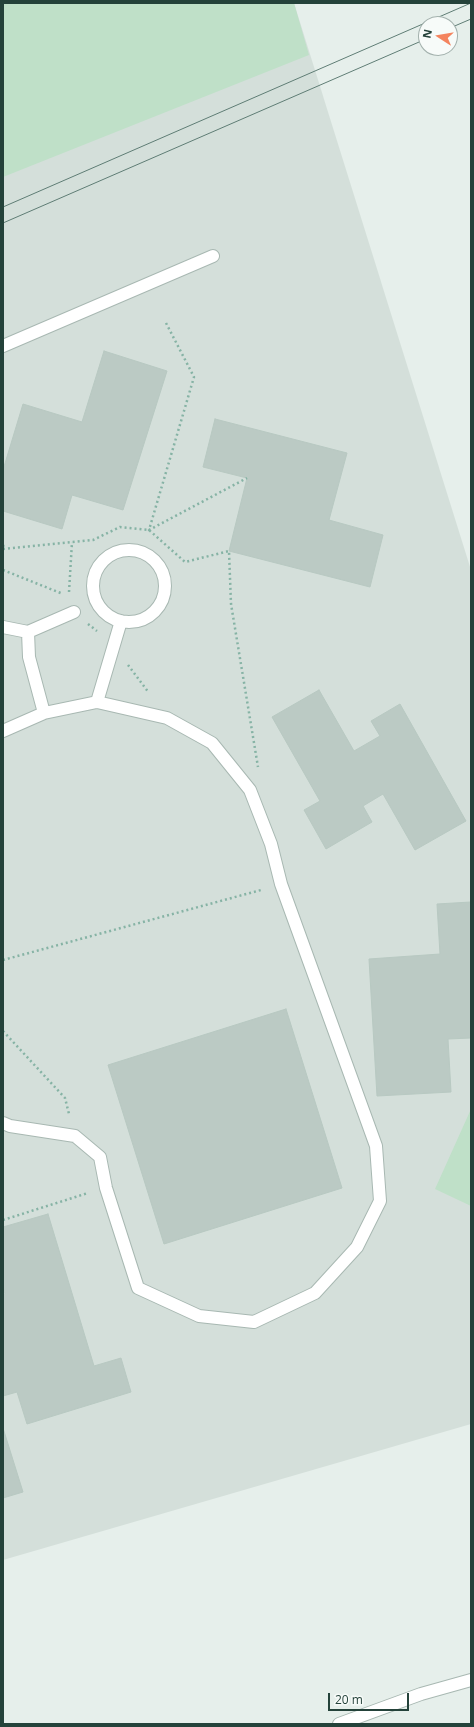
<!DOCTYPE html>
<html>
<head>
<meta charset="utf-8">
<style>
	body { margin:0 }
	#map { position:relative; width:474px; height:1727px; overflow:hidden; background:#e6efeb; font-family:"Open Sans",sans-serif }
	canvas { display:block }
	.frame { position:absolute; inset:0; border:4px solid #24423a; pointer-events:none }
	.north { position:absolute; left:418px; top:16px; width:40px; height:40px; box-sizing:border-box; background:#f7fbf9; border:1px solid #a3b1ad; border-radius:50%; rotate:282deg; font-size:11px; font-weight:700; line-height:16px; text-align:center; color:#24423a }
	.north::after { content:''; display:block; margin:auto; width:14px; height:18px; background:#f4845f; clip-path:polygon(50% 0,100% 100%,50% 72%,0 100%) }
	.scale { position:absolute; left:328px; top:1693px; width:81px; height:18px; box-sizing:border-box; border:2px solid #24423a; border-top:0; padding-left:5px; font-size:12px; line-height:14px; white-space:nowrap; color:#24423a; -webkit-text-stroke:3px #f7fbf9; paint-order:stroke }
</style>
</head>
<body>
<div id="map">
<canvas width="474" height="1727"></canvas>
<div class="frame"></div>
<div class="north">N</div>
<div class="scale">20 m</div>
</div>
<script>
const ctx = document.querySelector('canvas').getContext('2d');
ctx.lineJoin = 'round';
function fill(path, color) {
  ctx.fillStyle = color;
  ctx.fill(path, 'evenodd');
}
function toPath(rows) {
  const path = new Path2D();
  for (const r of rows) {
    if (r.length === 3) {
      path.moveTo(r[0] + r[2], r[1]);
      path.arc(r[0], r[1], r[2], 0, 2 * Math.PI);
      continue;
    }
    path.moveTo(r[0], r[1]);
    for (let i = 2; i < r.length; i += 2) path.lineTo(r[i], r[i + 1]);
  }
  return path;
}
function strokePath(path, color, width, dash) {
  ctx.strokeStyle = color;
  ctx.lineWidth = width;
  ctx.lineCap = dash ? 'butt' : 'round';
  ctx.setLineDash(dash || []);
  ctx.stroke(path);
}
fill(toPath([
	[3,3,294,3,471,570,471,1424,3,1560]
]), '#d4dfda');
fill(toPath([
	[3,3,294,3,309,55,3,177],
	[471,1109,471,1206,435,1189]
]), '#bfe0c8');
const building = toPath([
	[104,351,167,371,123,510,72,495,62,529,3,511,3,470,23,404,82,422,104,351],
	[215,419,347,453,329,520,383,535,370,587,229,551,247,478,203,467,215,419],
	[319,690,354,751,380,736,371,721,400,704,466,821,415,850,383,794,363,806,372,822,326,849,304,810,320,801,272,717,319,690],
	[471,902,471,1038,448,1039,451,1092,377,1096,369,959,440,954,437,904,471,902],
	[286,1009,342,1188,164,1244,108,1065,286,1009],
	[48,1214,94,1366,121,1358,131,1392,27,1424,17,1392,3,1396,3,1295,5,1294,3,1287,3,1227,48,1214],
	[3,1428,23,1492,3,1498,3,1428]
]);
fill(building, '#bbcac4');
strokePath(building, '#b8c9c2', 1);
const lane = toPath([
	[3,346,213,256],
	[129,586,36],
	[3,627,28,632],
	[97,702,121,621],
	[44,713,29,657,28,632,74,612],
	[3,731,44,713,97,702,167,718,212,743,250,790,271,844,281,884,376,1146,380,1201,357,1247,315,1293,254,1322,199,1316,138,1288,106,1188,100,1157,75,1136,10,1126,3,1123]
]);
const street = toPath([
	[339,1724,421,1694,471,1680]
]);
strokePath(lane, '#a8b8b2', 14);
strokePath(street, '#a8b8b2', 14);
strokePath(toPath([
	[166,323,194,377,149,530,247,478],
	[3,545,5,549],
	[3,549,93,540,120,527,149,530,185,562,229,551,231,604,258,767],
	[3,570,63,594],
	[69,592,72,542],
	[88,624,97,631],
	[128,665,149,693],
	[3,960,261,890],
	[3,1031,65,1098,69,1114],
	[3,1220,88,1193]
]), '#86b3a5', 2.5, [2, 3]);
strokePath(lane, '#fff', 12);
strokePath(street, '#fff', 12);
strokePath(toPath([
	[450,28,471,19],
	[3,207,471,3],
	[3,223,426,39]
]), '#5f7d75', 1);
</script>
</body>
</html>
